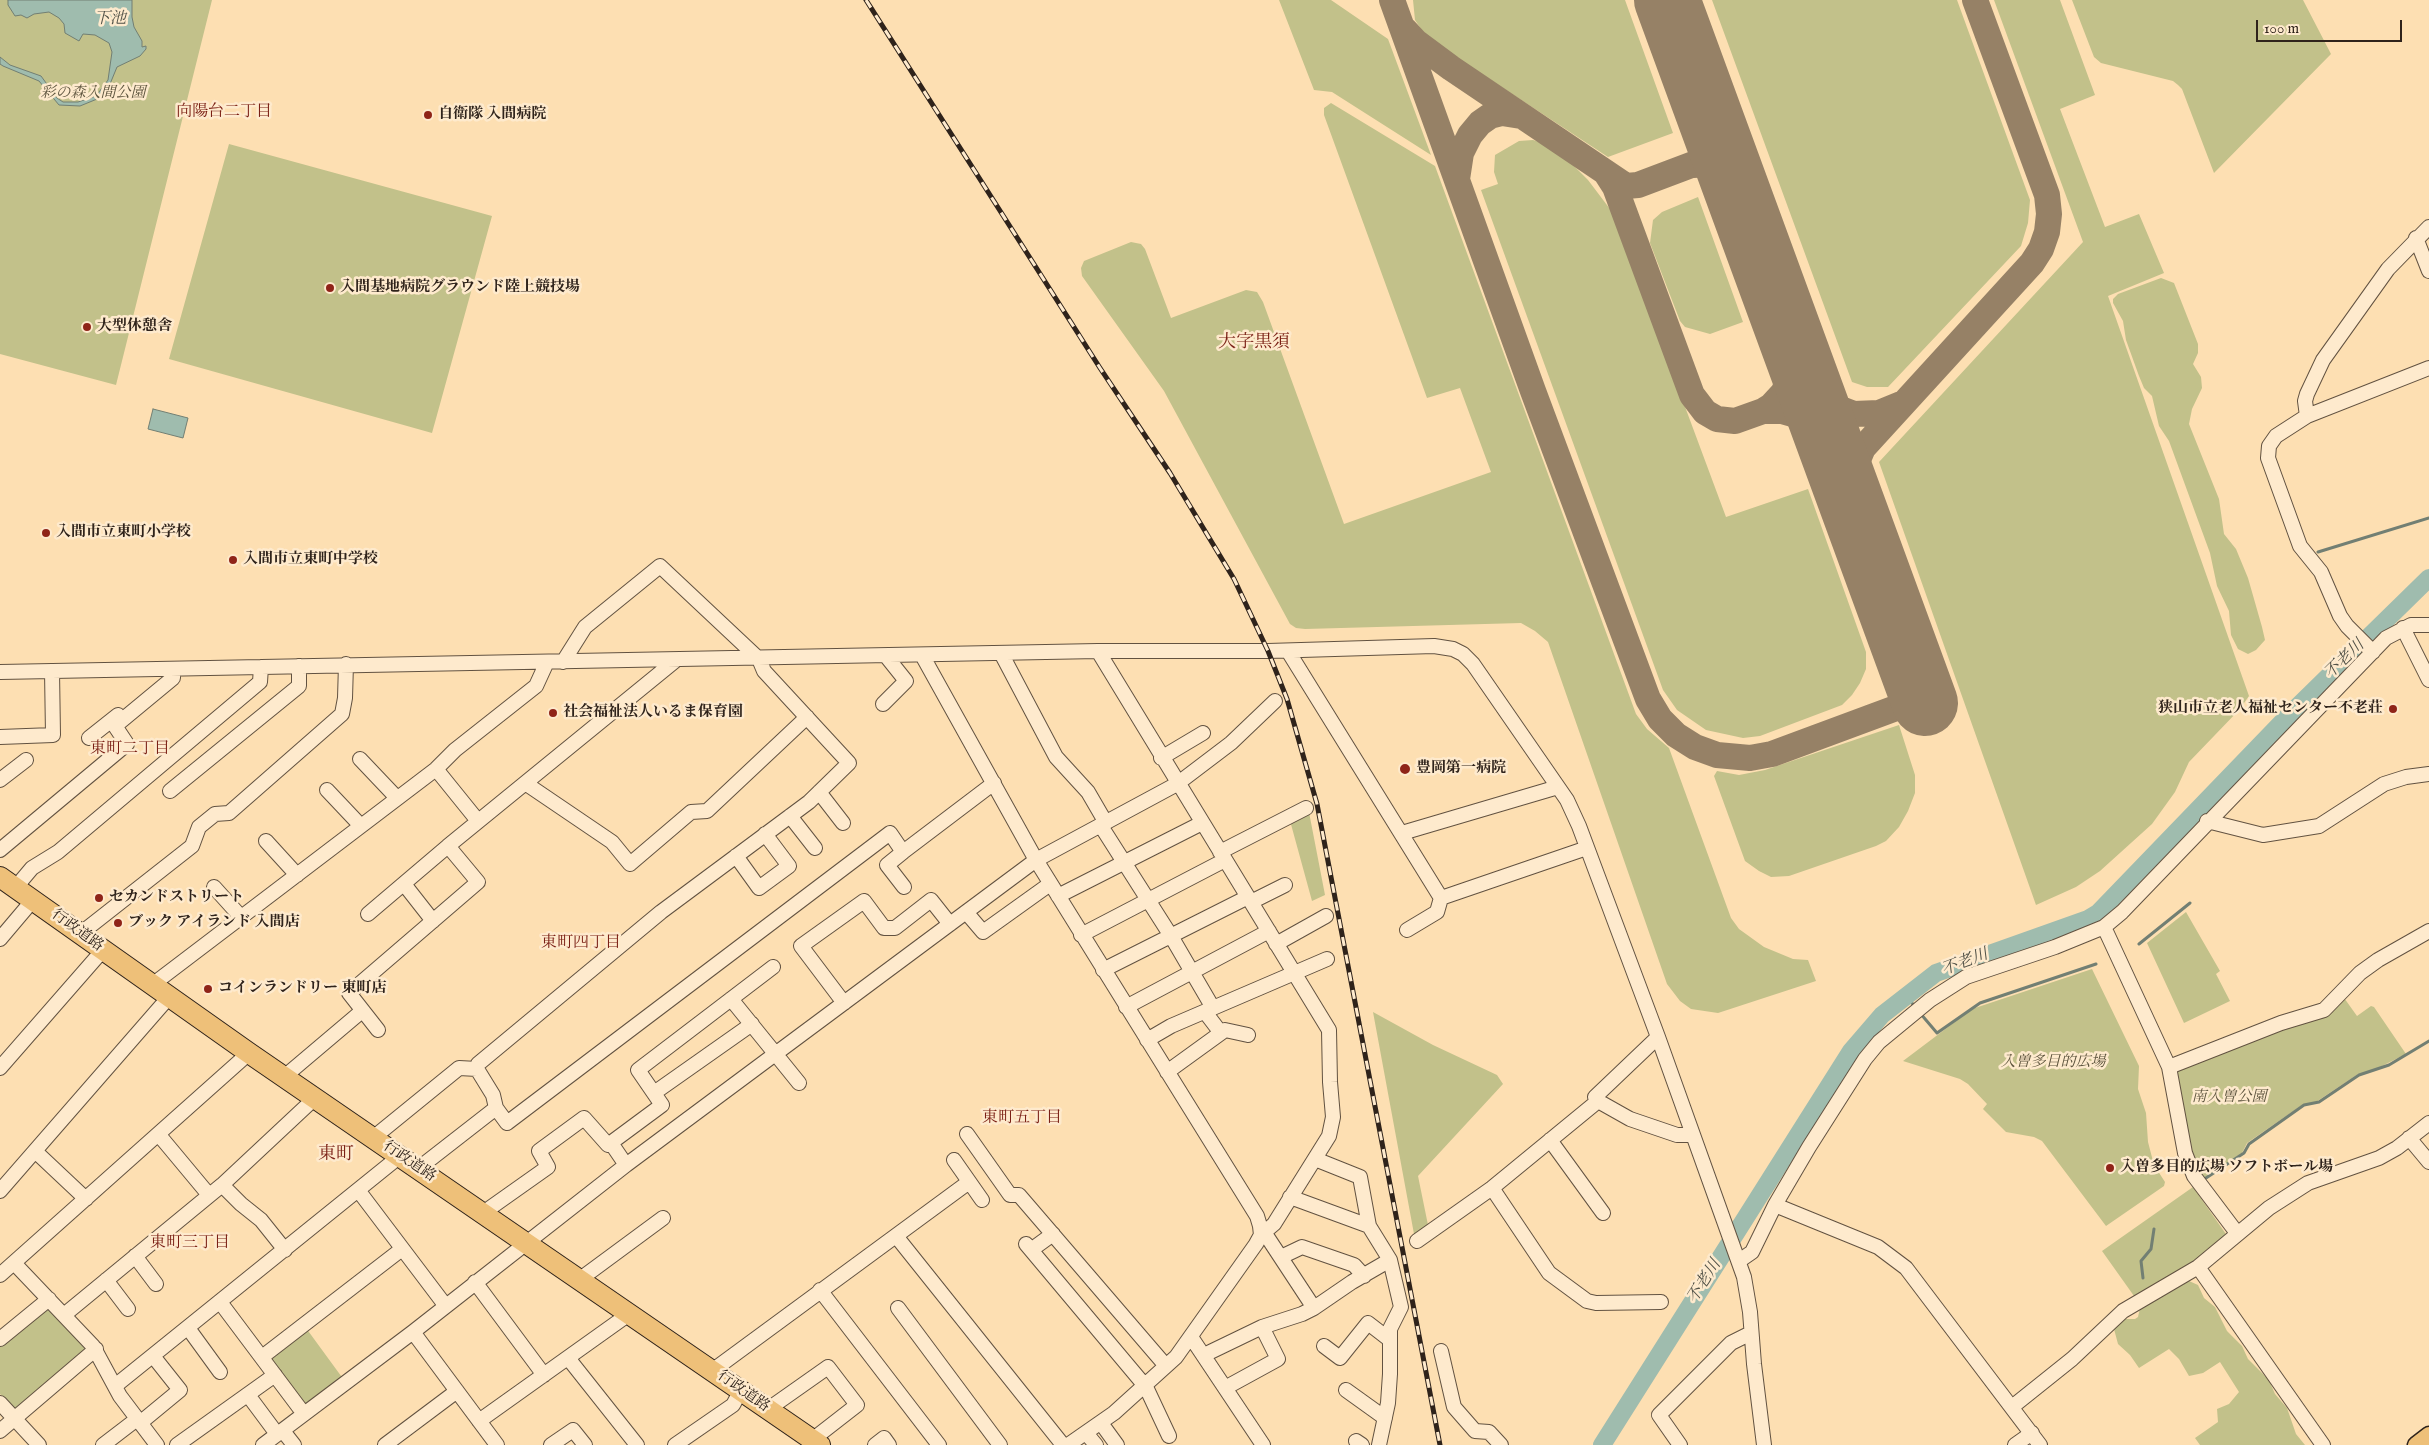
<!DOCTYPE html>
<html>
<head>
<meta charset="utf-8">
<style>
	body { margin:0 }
	#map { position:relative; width:2429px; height:1445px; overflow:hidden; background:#fddfb2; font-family:"IM FELL English",serif }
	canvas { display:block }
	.scale { position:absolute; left:2256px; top:20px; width:146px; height:22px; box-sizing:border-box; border:2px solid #2f231b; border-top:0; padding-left:6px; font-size:15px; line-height:18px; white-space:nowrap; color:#2f231b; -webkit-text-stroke:4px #feeacd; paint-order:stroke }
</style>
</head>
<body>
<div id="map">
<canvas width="2429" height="1445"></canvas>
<div class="scale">100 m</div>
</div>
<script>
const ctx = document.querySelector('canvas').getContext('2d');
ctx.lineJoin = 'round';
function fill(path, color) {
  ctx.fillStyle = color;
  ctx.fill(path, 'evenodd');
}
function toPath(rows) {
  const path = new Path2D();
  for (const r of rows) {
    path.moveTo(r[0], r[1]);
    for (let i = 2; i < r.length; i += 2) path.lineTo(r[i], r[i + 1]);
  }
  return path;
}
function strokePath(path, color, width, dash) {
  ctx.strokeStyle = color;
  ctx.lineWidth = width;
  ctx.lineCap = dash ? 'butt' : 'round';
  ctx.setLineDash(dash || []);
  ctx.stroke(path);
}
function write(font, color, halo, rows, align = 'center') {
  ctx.font = font + ' "IM FELL English","Noto Serif JP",serif';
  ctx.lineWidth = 5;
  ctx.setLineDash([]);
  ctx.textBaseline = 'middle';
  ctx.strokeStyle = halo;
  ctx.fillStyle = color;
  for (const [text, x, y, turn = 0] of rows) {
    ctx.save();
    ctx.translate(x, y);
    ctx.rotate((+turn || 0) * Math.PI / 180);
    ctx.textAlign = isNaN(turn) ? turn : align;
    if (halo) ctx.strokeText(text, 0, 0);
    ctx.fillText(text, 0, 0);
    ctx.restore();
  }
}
fill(toPath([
	[0,0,212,0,116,385,0,354],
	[1279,0,1331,0,1388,39,1431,155,1332,92,1314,90],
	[1413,0,1625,0,1673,133,1608,157,1427,38,1415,20],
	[1712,0,1957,0,2030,200,2028,223,2021,246,1888,387,1867,387,1852,382],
	[1994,0,2060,0,2095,95,2060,109,2105,227,2139,214,2164,273,2108,296,2249,696,2239,710,2189,762,2175,792,2152,824,2100,871,2076,887,2036,905,1879,462,2083,242],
	[2072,0,2303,0,2331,54,2214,173,2182,89,2178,85,2173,81,2101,63,2094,57],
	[1331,103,1435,166,1636,714,1647,729,1669,748,1731,918,1739,929,1764,947,1793,959,1808,960,1816,981,1718,1013,1691,1009,1680,1001,1667,984,1548,642,1535,631,1521,623,1305,629,1296,628,1290,624,1164,391,1082,276,1081,268,1084,261,1131,242,1141,244,1145,249,1171,318,1246,290,1257,292,1263,302,1344,524,1491,472,1460,388,1427,398,1324,115,1324,108],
	[1533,140,1552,146,1571,163,1588,180,1613,213,1726,517,1808,489,1866,652,1866,669,1860,683,1852,695,1842,705,1760,736,1743,738,1706,730,1677,710,1663,690,1481,190,1498,184,1494,172,1495,155,1519,141],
	[229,144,492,216,432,433,169,359],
	[1698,197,1743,322,1710,334,1685,327,1680,321,1650,243,1653,220,1662,212],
	[2161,278,2174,283,2198,344,2198,353,2193,364,2201,377,2202,388,2192,409,2189,424,2219,499,2224,534,2236,549,2248,578,2262,627,2265,640,2256,650,2248,654,2238,649,2231,635,2229,611,2217,586,2210,553,2169,441,2159,426,2152,396,2144,388,2139,376,2126,340,2123,321,2113,303,2113,299,2118,294],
	[1899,725,1915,775,1915,793,1908,811,1899,827,1886,841,1876,846,1789,876,1771,877,1759,871,1745,861,1714,776,1717,771,1739,775,1765,770],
	[1308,807,1325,895,1312,901,1289,817],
	[2186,912,2220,971,2216,974,2230,1001,2184,1023,2147,943],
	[2092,969,2139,1066,2138,1089,2146,1113,2148,1142,2154,1165,2165,1182,2164,1186,2106,1226,2042,1141,2034,1137,2006,1132,1983,1109,1987,1104,1968,1084,1960,1079,1903,1061,1972,1009],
	[2342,995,2357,1016,2371,1006,2374,1007,2406,1054,2372,1071,2358,1074,2316,1102,2302,1105,2247,1143,2242,1153,2203,1179,2193,1163,2173,1073,2177,1067],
	[1373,1012,1433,1045,1497,1075,1503,1084,1418,1176,1428,1225,1414,1234],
	[2193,1187,2228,1237,2195,1263,2138,1296,2134,1296,2102,1251],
	[2189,1281,2198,1285,2204,1298,2215,1307,2227,1331,2242,1346,2248,1359,2269,1380,2275,1394,2287,1408,2296,1434,2305,1445,2200,1445,2195,1438,2218,1422,2217,1409,2229,1404,2239,1392,2220,1362,2203,1373,2189,1376,2179,1359,2169,1349,2139,1368,2130,1355,2118,1344,2114,1329,2116,1326,2125,1319,2135,1319,2138,1317,2140,1308],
	[47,1307,89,1346,20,1408,15,1409,0,1394,0,1345],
	[306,1328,344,1380,310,1404,305,1404,272,1359,272,1354]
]), '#c2c18a');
const water = toPath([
	[8,0,132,0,132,17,134,27,142,41,142,47,146,46,146,49,140,56,117,67,110,84,102,97,80,106,59,105,39,81,3,66,0,64,0,57,10,65,41,76,57,98,63,102,78,102,96,96,108,80,112,52,109,43,95,35,83,34,79,41,65,33,64,24,59,18,49,12,34,14,27,18,21,15,15,16,8,5,8,0],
	[153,409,188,418,183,438,148,429,153,409]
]);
fill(water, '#9fbcae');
strokePath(water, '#727f73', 1);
strokePath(toPath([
	[2318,552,2429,518],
	[2139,944,2190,903],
	[1907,997,1916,1008],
	[1920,1013,1937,1033,1980,1003,2096,964],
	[2203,1180,2244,1153,2249,1144,2304,1105,2319,1102,2359,1075,2389,1065,2429,1041],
	[2143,1278,2141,1261,2151,1249,2154,1229]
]), '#727f73', 3);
strokePath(toPath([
	[1602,1445,1851,1051,1882,1015,1936,973,2088,919,2098,913,2290,714,2429,578]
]), '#9fbcae', 18);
strokePath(toPath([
	[1392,0,1533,391,1648,699,1660,719,1676,735,1695,747,1717,755,1750,758,1772,754,1923,698],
	[1405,30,1416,42,1451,68,1626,186,1638,185,1699,162,1712,148,1715,132],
	[1693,165,1713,164,1724,170,1733,179],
	[1606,173,1615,187,1692,395,1705,412,1717,419,1735,421,1763,411,1771,406,1783,393,1789,381,1792,367,1793,342],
	[1457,179,1461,153,1470,135,1480,123,1490,116,1502,113,1521,116],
	[1809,387,1836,407,1854,414,1879,413,1901,404],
	[1763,411,1782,411,1796,415,1814,426,1828,439],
	[1851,501,1852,474,1863,448,2032,263,2041,249,2047,232,2049,214,2047,195,1975,0]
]), '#968166', 26);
strokePath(toPath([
	[1667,0,1925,703]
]), '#968166', 66);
const minor = toPath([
	[2416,238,2429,271],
	[2307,416,2305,401,2307,394,2323,360,2388,269,2429,227],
	[2403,628,2429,680],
	[1098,651,1329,1030,1330,1082,1333,1117,1329,1136,1274,1224,1261,1235],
	[1288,651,1441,898,1437,912,1407,930],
	[2373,652,2347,626,2340,616,2321,572,2300,546,2268,458,2269,446,2276,436,2307,416,2429,368],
	[1001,653,1056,757,1088,792,1106,823],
	[922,655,1036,860,1257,1216,1260,1226,1261,1235,1256,1244,1176,1357,1114,1413,1068,1445],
	[0,672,1098,651,1268,651,1434,646,1453,649,1463,654,1473,664,1567,800,1579,826,1658,1037,1744,1277,1750,1312,1754,1364,1764,1445],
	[883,704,906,681,886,656],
	[0,737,53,735,52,671],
	[89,738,118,715],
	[1161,758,1203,733],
	[360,759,397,798],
	[436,769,478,821],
	[0,780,26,760],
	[525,783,612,842,630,864,691,812,707,811,807,717],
	[327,790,361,826],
	[170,791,299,686,299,666],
	[819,792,843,823],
	[790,816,815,848],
	[2207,821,2263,835,2319,826,2384,784,2406,777,2429,774],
	[1101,826,1171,936,1213,1008],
	[1402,833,1558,787],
	[266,841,297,875],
	[0,850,127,744,115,726,173,678,173,669],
	[903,852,994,783],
	[1220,852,1306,808],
	[736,856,759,888,789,866,765,834],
	[404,884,433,921],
	[16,887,32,868,58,852,260,682,261,667],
	[214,887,241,917],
	[1058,896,1202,823],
	[1441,898,1587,848],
	[1251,902,1285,885],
	[966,912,983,932,1050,884],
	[368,914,448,846],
	[2104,927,2169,1067,2185,1153,2194,1176,2237,1233],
	[80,934,192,846,199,827,215,814,229,813,342,714,345,698,346,664],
	[1081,935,1225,860],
	[0,939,33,900],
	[1276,944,1326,916],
	[1103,970,1248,897],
	[152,985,436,769,455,750,536,686,547,662],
	[731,999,799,1083],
	[844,1003,801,946,864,901,884,928,895,928,931,900,950,924],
	[1126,1007,1269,931],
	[1205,1012,1221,1033],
	[378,1030,349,993,478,882,448,846,676,660],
	[1658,1037,1595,1097,1598,1101,1630,1119,1677,1135,1692,1135],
	[1147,1040,1171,1026,1327,959],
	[2169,1067,2281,1023,2324,1010,2360,973,2378,960,2429,931],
	[0,1068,103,950],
	[1167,1072,1225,1030,1248,1035],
	[284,1077,362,1011],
	[654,1093,752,1024],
	[496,1108,507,1123,890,833,903,852,887,865,904,887],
	[967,1134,1010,1195,1019,1195,1166,1366],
	[159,1135,209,1195],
	[373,1138,459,1068,477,1069],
	[2409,1138,2429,1162],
	[1550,1140,1603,1213],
	[611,1143,626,1165],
	[35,1151,86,1199],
	[1315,1159,1360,1177,1369,1226,1390,1260],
	[954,1160,982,1200],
	[419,1168,496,1108,493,1095,477,1069,478,1064,661,912,809,802,849,763,764,671,759,659,660,566,585,627,563,662],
	[222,1185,241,1204,261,1220,285,1250],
	[1492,1188,1549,1273,1587,1301,1596,1303,1661,1302],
	[358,1190,445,1305],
	[0,1191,169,997],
	[1290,1197,1369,1226],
	[1775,1205,1878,1247,1906,1268,2040,1445],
	[483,1213,548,1167,539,1151,584,1118,608,1145,662,1105,638,1070,773,967],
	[1264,1232,1314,1308,1352,1282,1390,1260,1401,1307,1390,1329,1390,1374,1388,1403,1379,1445],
	[896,1236,1063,1445],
	[1417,1241,1492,1188,1598,1101],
	[1026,1244,1146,1387,1169,1436],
	[1031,1250,1053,1234],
	[135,1256,156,1284],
	[1281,1257,1302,1247,1354,1265,1364,1276],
	[1739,1261,1752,1252,1775,1205,1809,1147,1865,1059,1879,1042,1930,1000,1966,977,2055,947,2104,927,2122,912,2386,638,2411,625,2429,625],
	[14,1263,93,1346,120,1396,157,1445],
	[2198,1267,2323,1445],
	[0,1275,249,1053],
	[106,1280,128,1309],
	[579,1280,663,1218],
	[475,1282,544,1375],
	[820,1290,939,1445],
	[220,1302,304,1414],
	[898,1308,1000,1445],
	[64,1315,222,1185,315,1098],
	[1262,1327,1302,1314,1314,1308],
	[188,1328,220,1372],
	[413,1332,497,1445],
	[1191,1337,1263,1445],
	[0,1339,49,1299],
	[1324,1346,1340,1358,1368,1323,1390,1340],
	[1441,1351,1454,1407,1475,1431,1489,1432,1501,1445],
	[1204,1355,1262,1327,1278,1359,1225,1388],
	[262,1357,402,1249],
	[568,1358,637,1445],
	[712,1371,969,1182],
	[115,1386,400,1156],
	[1346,1390,1385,1418],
	[248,1395,277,1434],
	[0,1403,39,1445],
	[2012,1407,2072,1359,2123,1311,2198,1267,2269,1208,2308,1183,2379,1158,2397,1148,2429,1123],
	[767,1410,828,1367,857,1405,812,1440],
	[479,1421,629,1314],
	[140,1423,180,1390,153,1356],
	[1101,1423,1117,1445],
	[0,1431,96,1349],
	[283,1431,294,1445],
	[1086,1433,1096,1445],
	[1356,1441,1362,1445],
	[103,1445,137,1419],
	[177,1445,275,1375],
	[263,1445,413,1332,626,1165,1036,860,1177,784,1231,743,1275,701],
	[385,1445,457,1391],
	[551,1445,573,1430,585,1445],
	[675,1445,733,1405,740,1392],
	[875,1445,884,1438,889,1445],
	[1680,1445,1659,1415,1731,1343,1751,1333],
	[2015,1445,2032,1433]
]);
const major = toPath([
	[2416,1445,2429,1435]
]);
const highway = toPath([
	[0,877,249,1053,820,1445]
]);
strokePath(minor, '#625241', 16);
strokePath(major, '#2f231b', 19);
strokePath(highway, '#2f231b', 22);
strokePath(minor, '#feeacd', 14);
strokePath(major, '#eec079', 16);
strokePath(highway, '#eec079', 20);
const rail = toPath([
	[866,0,1100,368,1170,473,1234,579,1268,651,1287,699,1317,804,1440,1445]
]);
strokePath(rail, '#2f231b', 5);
strokePath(rail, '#feeacd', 3, [9]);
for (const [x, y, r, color] of [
	[428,115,5,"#8f2418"],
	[330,288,5,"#8f2418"],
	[87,327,5,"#8f2418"],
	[46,533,5,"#8f2418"],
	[233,560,5,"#8f2418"],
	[2393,709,5,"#8f2418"],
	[553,713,5,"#8f2418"],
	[1405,769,6,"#8f2418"],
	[99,898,5,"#8f2418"],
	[118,923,5,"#8f2418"],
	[208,989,5,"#8f2418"],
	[2110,1168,5,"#8f2418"]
]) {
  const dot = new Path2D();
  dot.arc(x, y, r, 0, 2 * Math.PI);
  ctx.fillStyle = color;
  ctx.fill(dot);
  strokePath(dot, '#feeacd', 2);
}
write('italic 15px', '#5b523c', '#feeacd', [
	["彩の森入間公園",93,94],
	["入曽多目的広場",2053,1063],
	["南入曽公園",2229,1098]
]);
write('bold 15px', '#2f231b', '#feeacd', [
	["自衛隊 入間病院",438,115],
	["入間基地病院グラウンド陸上競技場",340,288],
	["大型休憩舎",97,327],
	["入間市立東町小学校",56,533],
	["入間市立東町中学校",243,560],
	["狭山市立老人福祉センター不老荘",2383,709,"right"],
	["社会福祉法人いるま保育園",563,713],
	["豊岡第一病院",1416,769],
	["セカンドストリート",109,898],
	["ブック アイランド 入間店",128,923],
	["コインランドリー 東町店",218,989],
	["入曽多目的広場 ソフトボール場",2120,1168]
], 'left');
write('15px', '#2f231b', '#feeacd', [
	["行政道路",77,931,36],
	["行政道路",409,1162,34],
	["行政道路",743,1392,35]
]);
write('italic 16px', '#515147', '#feeacd', [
	["下池",110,20],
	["不老川",2345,660,-44],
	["不老川",1965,963,-21],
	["不老川",1705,1282,-58]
]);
write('16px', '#7a1f14', '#feeacd', [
	["向陽台二丁目",224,113],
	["東町二丁目",130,750],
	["東町四丁目",581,944],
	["東町五丁目",1022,1119],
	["東町三丁目",190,1244]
]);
write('18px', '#7a1f14', '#feeacd', [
	["大字黒須",1254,343],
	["東町",336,1155]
]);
</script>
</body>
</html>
